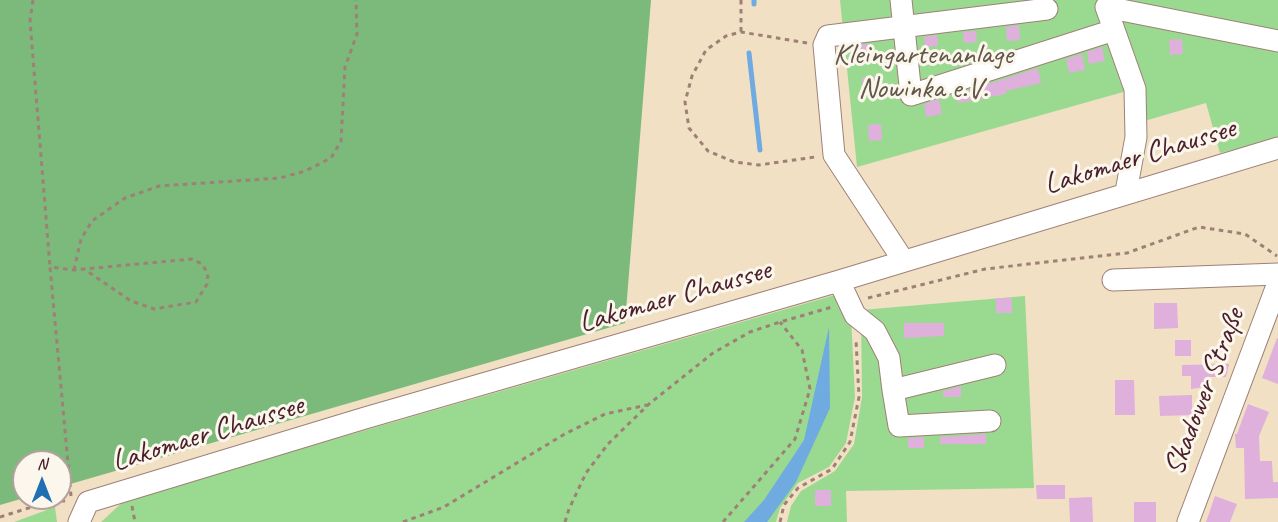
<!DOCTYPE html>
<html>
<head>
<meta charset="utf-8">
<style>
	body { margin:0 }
	#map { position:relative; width:1278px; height:522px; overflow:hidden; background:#f1e0c3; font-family:Caveat,sans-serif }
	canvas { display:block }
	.north { position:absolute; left:12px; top:450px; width:60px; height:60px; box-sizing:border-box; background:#fbf7ec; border:2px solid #b4a19f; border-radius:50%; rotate:0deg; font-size:16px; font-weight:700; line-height:24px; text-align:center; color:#4a1f2b }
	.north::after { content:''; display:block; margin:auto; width:21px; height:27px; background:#1f6fb2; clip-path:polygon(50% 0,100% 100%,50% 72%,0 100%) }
</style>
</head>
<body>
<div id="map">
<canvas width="1278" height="522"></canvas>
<div class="north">N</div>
</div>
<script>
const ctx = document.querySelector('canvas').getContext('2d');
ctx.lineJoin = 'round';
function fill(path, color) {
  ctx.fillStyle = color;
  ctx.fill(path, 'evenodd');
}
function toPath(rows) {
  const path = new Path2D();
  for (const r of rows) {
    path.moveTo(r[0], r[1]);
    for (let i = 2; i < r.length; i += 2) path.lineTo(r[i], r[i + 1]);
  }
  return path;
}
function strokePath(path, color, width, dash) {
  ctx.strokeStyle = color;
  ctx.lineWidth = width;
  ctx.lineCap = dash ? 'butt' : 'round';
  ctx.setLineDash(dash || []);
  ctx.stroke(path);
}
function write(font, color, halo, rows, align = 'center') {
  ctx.font = font + ' Caveat,sans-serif';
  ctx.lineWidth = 6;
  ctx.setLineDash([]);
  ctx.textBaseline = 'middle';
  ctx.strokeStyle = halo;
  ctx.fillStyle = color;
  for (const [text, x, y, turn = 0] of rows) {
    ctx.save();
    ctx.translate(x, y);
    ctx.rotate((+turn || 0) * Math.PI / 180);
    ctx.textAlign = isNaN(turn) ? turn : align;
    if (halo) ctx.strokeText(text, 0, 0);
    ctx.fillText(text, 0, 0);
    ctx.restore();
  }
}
fill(toPath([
	[840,0,1278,0,1278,139,1220,153,1206,103,1141,122,1141,87,857,167],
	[835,295,851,316,855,397,846,443,829,467,798,483,780,508,776,522,101,522,126,499],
	[1025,296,1034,488,846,491,847,522,787,522,791,506,801,491,835,471,854,444,862,397,861,310],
	[55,507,57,522,14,522]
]), '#9ada90');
fill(toPath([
	[0,0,651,0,625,323,60,487,60,462,24,462,24,498,0,505]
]), '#7bba7a');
fill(toPath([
	[829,327,830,408,796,482,767,522,744,522,764,500,804,440]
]), '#6faae0');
strokePath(toPath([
	[754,4,754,0],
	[749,53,760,150]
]), '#6faae0', 5);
fill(toPath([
	[1019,25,1020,40,1007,41,1006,27],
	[976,31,977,42,964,43,963,32],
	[937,35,938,46,925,47,924,37],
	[1182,39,1183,54,1170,55,1169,40],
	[871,44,872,59,859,60,858,45],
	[1102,47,1105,61,1089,64,1087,52],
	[1082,54,1085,70,1069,73,1066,59],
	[1038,68,1041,83,1006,91,1006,94,958,103,957,94],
	[875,77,876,92,863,93,862,78],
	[939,99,942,114,926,117,924,104],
	[881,124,882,140,869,141,868,125],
	[996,298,1012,298,1012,313,996,313],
	[1154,303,1177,303,1178,328,1154,329],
	[904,323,944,323,944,336,904,338],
	[1277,338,1278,339,1278,384,1262,378],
	[1175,340,1191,340,1191,356,1175,356],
	[1229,364,1226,377,1206,377,1205,387,1191,389,1191,376,1182,376,1182,365],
	[1115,380,1134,380,1135,415,1115,415],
	[961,386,961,397,943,397,943,391],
	[1192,395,1192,415,1160,416,1159,396],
	[1248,404,1269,412,1259,436,1260,461,1272,461,1273,482,1278,482,1278,498,1245,499,1244,448,1236,448,1235,434,1237,434],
	[986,434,986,444,940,444,940,437],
	[924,437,924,448,908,448,908,438],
	[1036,485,1065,485,1065,499,1037,499],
	[815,490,831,490,831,506,815,506],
	[1215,496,1237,504,1230,522,1206,522],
	[1092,497,1093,522,1070,522,1069,498],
	[1134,502,1156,502,1156,522,1134,522]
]), '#deb0db');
const minor = toPath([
	[901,0,911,95,1114,30],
	[1126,192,1136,137,1135,89,1106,7,1278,41],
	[903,260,834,155,824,45,828,36,1047,9],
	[1113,280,1278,274],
	[839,281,855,315,875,331,889,358,893,390,995,365],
	[893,390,899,426,990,421],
	[79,522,88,502,365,418,839,281,1278,148],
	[1188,522,1278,283]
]);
strokePath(minor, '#9e8077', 23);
strokePath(toPath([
	[33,0,30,21,50,267],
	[741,0,741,32],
	[807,43,741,32,726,36,706,50,692,76,685,102,689,128,708,151,734,162,759,165,815,157],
	[74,270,81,239,92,221,125,198,159,186,280,178,305,171,331,158,341,141,345,67,357,34,356,0],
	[868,298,985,269,1127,253,1199,227,1245,234,1277,256],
	[71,496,50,267,74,270,84,269,192,259,202,264,208,274,207,284,196,302,154,309,131,301,84,269],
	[132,506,135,522],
	[0,517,51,501,69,501],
	[403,522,444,507,563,435,605,414,647,405],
	[565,522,569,509,586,473,608,444,649,404,713,353,750,332,780,322,832,307],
	[723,522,795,439,810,389,802,350,780,322],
	[780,522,784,505,798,488,832,469,850,442,859,397,856,340]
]), '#9e8077', 3, [4.5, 4.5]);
strokePath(minor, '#fff', 21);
write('30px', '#625749', '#fbf7ec', [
	["Kleingartenanlage",923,55],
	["Nowinka e.V.",923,89]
]);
write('30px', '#4a1f2b', '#fbf7ec', [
	["Lakomaer Chaussee",1140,157,-17],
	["Lakomaer Chaussee",675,297,-16],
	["Skadower Straße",1205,392,-69],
	["Lakomaer Chaussee",208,434,-17]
]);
</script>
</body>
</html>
